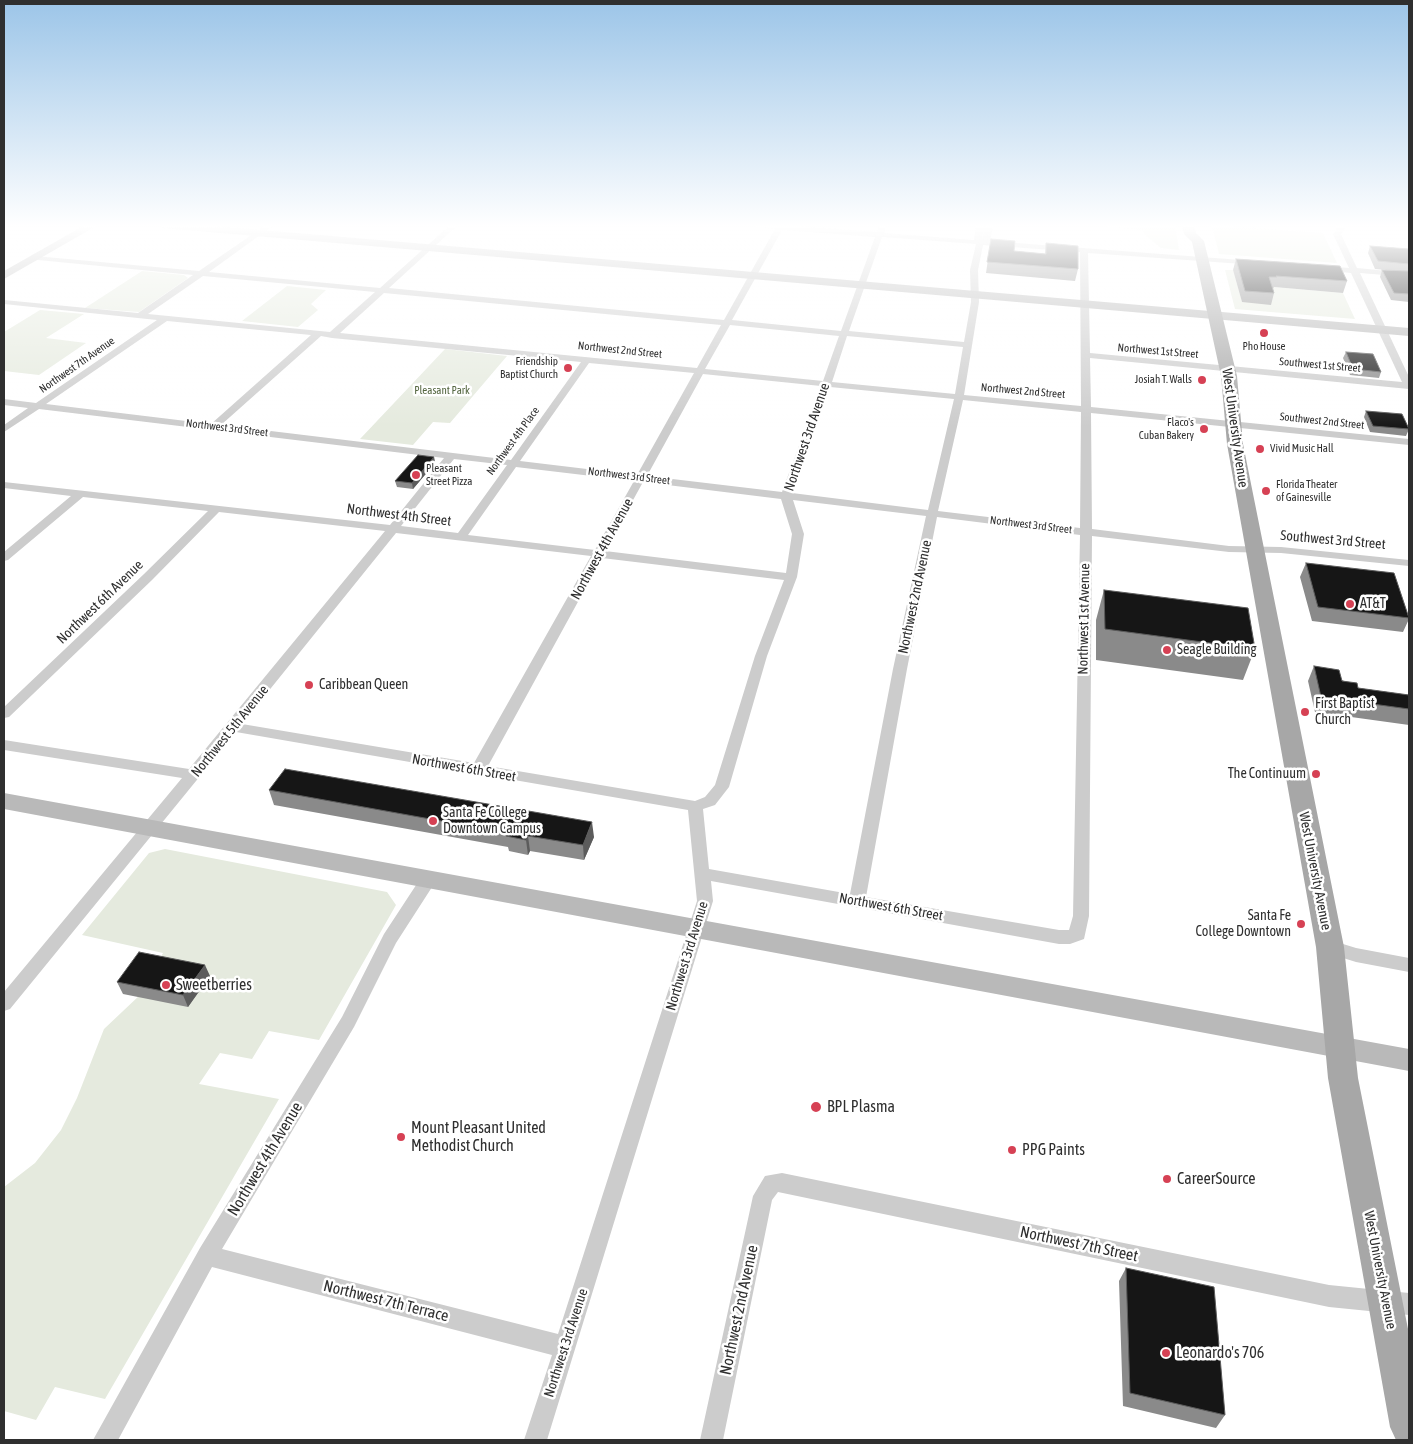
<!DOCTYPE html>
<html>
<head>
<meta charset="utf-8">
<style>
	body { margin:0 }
	#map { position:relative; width:1413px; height:1444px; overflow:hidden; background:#fff; font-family:"Asap Condensed",sans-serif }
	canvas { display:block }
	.frame { position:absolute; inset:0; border:5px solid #2f2f2f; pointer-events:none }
</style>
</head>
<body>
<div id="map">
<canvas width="1413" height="1444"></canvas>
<div class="frame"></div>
</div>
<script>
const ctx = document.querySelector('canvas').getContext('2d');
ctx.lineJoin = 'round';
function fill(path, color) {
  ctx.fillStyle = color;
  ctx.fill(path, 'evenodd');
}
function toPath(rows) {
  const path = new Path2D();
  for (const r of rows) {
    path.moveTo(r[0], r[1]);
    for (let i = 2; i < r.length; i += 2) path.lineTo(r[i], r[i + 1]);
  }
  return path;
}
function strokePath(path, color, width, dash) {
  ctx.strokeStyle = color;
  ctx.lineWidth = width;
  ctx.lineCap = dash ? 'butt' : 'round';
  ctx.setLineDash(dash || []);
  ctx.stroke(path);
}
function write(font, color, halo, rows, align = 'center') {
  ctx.font = font + ' "Asap Condensed",sans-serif';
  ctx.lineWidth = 5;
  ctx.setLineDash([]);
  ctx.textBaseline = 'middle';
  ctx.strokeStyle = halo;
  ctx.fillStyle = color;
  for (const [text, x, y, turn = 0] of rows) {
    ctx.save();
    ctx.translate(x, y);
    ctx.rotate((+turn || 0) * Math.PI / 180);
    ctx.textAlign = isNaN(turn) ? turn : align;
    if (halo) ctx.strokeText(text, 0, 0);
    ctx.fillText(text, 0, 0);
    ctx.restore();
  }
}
fill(toPath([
	[1092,225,1175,225,1179,250,1161,248,1144,234,1143,230],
	[1212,225,1323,233,1337,263,1219,254],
	[1225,270,1233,270,1242,302,1273,287,1343,293,1355,319,1235,309],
	[142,271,184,275,188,278,139,312,85,308],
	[287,286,326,290,311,304,318,310,298,327,242,321],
	[40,310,84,314,46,338,86,343,39,375,4,371,4,332],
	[445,349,507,356,450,423,433,422,413,445,360,439],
	[165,849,387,892,396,905,319,1040,269,1031,252,1059,220,1053,199,1084,279,1099,105,1399,55,1387,36,1420,4,1411,4,1187,35,1163,61,1130,77,1098,104,1029,141,994,163,953,82,935,149,853]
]), '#e5eade');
fill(toPath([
	[266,225,274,225,209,272,380,288,450,225,458,225,389,288,724,320,775,229,745,225,784,225,877,232,879,225,887,225,884,233,974,240,976,225,984,225,982,240,985,225,993,225,990,241,1254,261,1258,263,1257,265,1088,253,1090,353,1402,382,1351,273,1323,270,1319,268,1323,266,1349,268,1333,234,1337,229,1336,225,1343,225,1345,229,1341,234,1357,268,1409,273,1409,277,1360,273,1409,377,1409,389,1090,358,1091,407,1409,439,1409,445,1091,413,1092,529,1229,546,1281,547,1409,560,1409,566,1281,553,1229,552,1092,536,1089,916,1084,939,1070,944,1059,944,711,881,713,901,547,1440,524,1440,552,1355,212,1267,118,1440,93,1440,200,1248,342,1017,384,934,422,876,428,874,434,876,436,880,434,884,396,943,354,1027,222,1249,558,1334,697,901,688,810,236,732,10,1009,4,1011,4,992,182,778,4,750,4,740,189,769,385,531,219,512,152,580,9,717,4,718,4,707,144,574,208,511,83,497,8,560,4,561,4,552,71,496,4,488,4,482,390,525,444,458,39,409,4,432,4,425,28,408,4,405,4,399,36,403,157,320,4,304,4,300,138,313,193,275,38,260,35,260,35,256,199,271,266,225],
	[782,230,875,237,841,331,732,320,782,230],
	[882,237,976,244,970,270,971,302,964,342,849,331,882,237],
	[983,245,1080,252,1081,406,964,395,979,302,978,270,983,245],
	[203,276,375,292,330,332,148,314,203,276],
	[384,293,721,325,697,368,340,333,384,293],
	[167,321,311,335,211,424,46,404,167,321],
	[730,325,839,336,823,381,705,369,730,325],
	[321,336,332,338,581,362,511,460,221,425,321,336],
	[847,336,963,347,955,394,832,382,847,336],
	[589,363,694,373,637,475,520,461,589,363],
	[703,374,821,386,782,492,647,476,703,374],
	[830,387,954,399,928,510,792,493,830,387],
	[963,400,1081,412,1080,528,938,511,963,400],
	[454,459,507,465,458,533,401,526,454,459],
	[516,467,634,481,595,550,468,535,516,467],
	[643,482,781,499,792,534,786,573,605,551,643,482],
	[793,500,926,516,893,669,850,894,709,869,703,809,715,805,729,787,767,656,797,577,804,534,793,500],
	[937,517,1080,535,1073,916,1069,930,1059,930,866,897,907,669,937,517],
	[396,533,591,556,474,763,242,724,396,533],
	[602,558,784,580,755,656,715,785,705,797,695,801,488,766,602,558],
	[1330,940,1356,948,1409,958,1409,972,1356,962,1324,952,1322,947,1324,942,1330,940],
	[782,1173,1329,1285,1409,1293,1409,1315,1329,1307,778,1192,772,1200,723,1440,700,1440,753,1196,765,1176,782,1173]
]), '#ccc');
fill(toPath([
	[85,225,98,225,4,279,4,271,85,225],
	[158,225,203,225,1409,328,1409,336,163,228,158,225],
	[4,793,1409,1049,1409,1071,4,809,4,793]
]), '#b9b9b9');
fill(toPath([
	[1182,225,1194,225,1196,233,1204,241,1237,376,1243,444,1344,947,1358,1078,1409,1334,1409,1440,1396,1440,1390,1427,1328,1078,1316,947,1227,444,1221,376,1192,242,1184,234,1182,225]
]), '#a7a7a7');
fill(toPath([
	[991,239,1014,251,1045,254,1046,243,1078,269,1075,281,986,273],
	[1370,246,1409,249,1409,302,1391,300,1380,277,1382,270,1398,271,1375,269,1368,253],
	[1236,259,1347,281,1343,293,1274,287,1273,289,1274,293,1271,305,1242,302,1233,270],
	[1346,352,1381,372,1379,378,1350,375,1343,358],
	[1366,411,1409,429,1406,436,1370,432,1364,417],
	[434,457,435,463,413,489,397,487,395,481],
	[1306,563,1409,616,1409,619,1403,632,1312,621,1300,577],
	[1104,590,1255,649,1243,680,1096,660,1096,620],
	[1314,666,1358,688,1409,695,1409,725,1315,712,1308,681],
	[269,790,594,837,584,860,530,851,528,855,509,851,508,847,274,805],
	[210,976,188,1007,123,994,117,982],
	[1126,1268,1225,1415,1216,1428,1123,1406,1119,1281]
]), '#8a8a8a');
fill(toPath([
	[434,457,435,463,413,489,412,483],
	[592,822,594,837,584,860,583,845],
	[528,836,530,851,528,855,526,840],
	[205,965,210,976,188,1007,183,995]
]), '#5c5c5c');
const building = toPath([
	[991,239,1015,241,1014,251,1046,254,1046,243,1078,246,1078,269,987,262,991,239],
	[1370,246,1409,249,1409,264,1378,261,1370,246],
	[1236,259,1340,266,1347,281,1276,276,1277,277,1269,277,1274,293,1245,291,1236,259],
	[1382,270,1409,271,1409,294,1394,293,1382,270],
	[1346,352,1373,354,1381,372,1353,369,1346,352],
	[1366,411,1402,414,1409,429,1373,426,1366,411],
	[418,455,434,457,412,483,395,481,418,455],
	[1306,563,1394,573,1409,618,1318,607,1306,563],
	[1104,590,1248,608,1255,649,1105,629,1104,590],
	[1314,666,1339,670,1342,681,1357,683,1358,688,1409,695,1409,709,1321,697,1314,666],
	[285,769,592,822,583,845,528,836,526,840,506,836,508,833,269,790,285,769],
	[139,952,205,965,183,995,117,982,139,952],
	[1126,1268,1214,1287,1225,1415,1130,1393,1126,1268]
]);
fill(building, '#161616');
strokePath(building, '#5c5c5c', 1);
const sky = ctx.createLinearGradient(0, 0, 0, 427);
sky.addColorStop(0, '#9cc5e8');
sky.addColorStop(0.53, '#fff');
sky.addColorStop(1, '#ffffff00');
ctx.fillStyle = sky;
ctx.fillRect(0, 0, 1413, 427);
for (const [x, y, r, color] of [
	[1264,333,5,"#d64154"],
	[568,368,5,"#d64154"],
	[1202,380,5,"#d64154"],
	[1204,429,5,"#d64154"],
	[1260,449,5,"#d64154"],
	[416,475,5,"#d64154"],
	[1266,491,5,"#d64154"],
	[1350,604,5,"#d64154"],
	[1167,650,5,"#d64154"],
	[309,685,5,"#d64154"],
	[1305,712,5,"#d64154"],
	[1316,774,5,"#d64154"],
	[433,821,5,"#d64154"],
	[1301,924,5,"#d64154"],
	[166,985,5,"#d64154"],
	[816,1107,6,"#d64154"],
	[401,1137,5,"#d64154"],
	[1012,1150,5,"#d64154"],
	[1167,1179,5,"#d64154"],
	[1166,1353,5,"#d64154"]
]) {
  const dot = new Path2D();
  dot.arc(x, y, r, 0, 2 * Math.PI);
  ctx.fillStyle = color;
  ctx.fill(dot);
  strokePath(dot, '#fff', 2);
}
write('11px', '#2f2f2f', '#fff', [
	["Pho House",1264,347,"center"],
	["Friendship",558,362],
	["Baptist Church",558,375],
	["Josiah T. Walls",1192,380],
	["Flaco's",1194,423],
	["Cuban Bakery",1194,436],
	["Vivid Music Hall",1270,449,"left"],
	["Pleasant",426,469,"left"],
	["Street Pizza",426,482,"left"],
	["Florida Theater",1276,485,"left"],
	["of Gainesville",1276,498,"left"]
], 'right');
write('11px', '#2f2f2f', '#fff', [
	["Northwest 2nd Street",620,350,6],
	["Northwest 1st Street",1158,351,5],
	["Northwest 7th Avenue",77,365,-35],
	["Southwest 1st Street",1320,365,5],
	["Northwest 2nd Street",1023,391,5],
	["Southwest 2nd Street",1322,421,6],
	["Northwest 3rd Street",227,428,7],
	["Northwest 4th Place",513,441,-54],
	["Northwest 3rd Street",629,476,7],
	["Northwest 3rd Street",1031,525,7]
]);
write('11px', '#546640', '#fff', [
	["Pleasant Park",442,391]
]);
write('14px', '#2f2f2f', '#fff', [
	["West University Avenue",1235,428,82],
	["Northwest 3rd Avenue",807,437,-71],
	["Northwest 4th Street",399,515,7],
	["Southwest 3rd Street",1333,540,5],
	["Northwest 4th Avenue",602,549,-61],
	["Northwest 2nd Avenue",915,597,-78],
	["Northwest 6th Avenue",100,602,-44],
	["Northwest 1st Avenue",1084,619,-89],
	["Northwest 5th Avenue",230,731,-51],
	["Northwest 6th Street",464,768,10],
	["West University Avenue",1315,871,79],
	["Northwest 6th Street",891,907,10],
	["Northwest 3rd Avenue",687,956,-73],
	["West University Avenue",1380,1270,79],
	["Northwest 3rd Avenue",566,1343,-72]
]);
write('14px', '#2f2f2f', '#fff', [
	["AT&T",1360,604],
	["Seagle Building",1177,650],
	["Caribbean Queen",319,685],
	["First Baptist",1315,704],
	["Church",1315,720],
	["The Continuum",1306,774,"right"],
	["Santa Fe College",443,813],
	["Downtown Campus",443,829],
	["Santa Fe",1291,916,"right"],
	["College Downtown",1291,932,"right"]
], 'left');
write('16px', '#2f2f2f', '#fff', [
	["Sweetberries",176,985],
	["BPL Plasma",827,1107],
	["Mount Pleasant United",411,1128],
	["Methodist Church",411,1146],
	["PPG Paints",1022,1150],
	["CareerSource",1177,1179],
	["Leonardo's 706",1176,1353]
], 'left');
write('16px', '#2f2f2f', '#fff', [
	["Northwest 4th Avenue",265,1159,-59],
	["Northwest 7th Street",1079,1244,12],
	["Northwest 7th Terrace",386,1301,14],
	["Northwest 2nd Avenue",739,1310,-78]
]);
</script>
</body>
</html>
